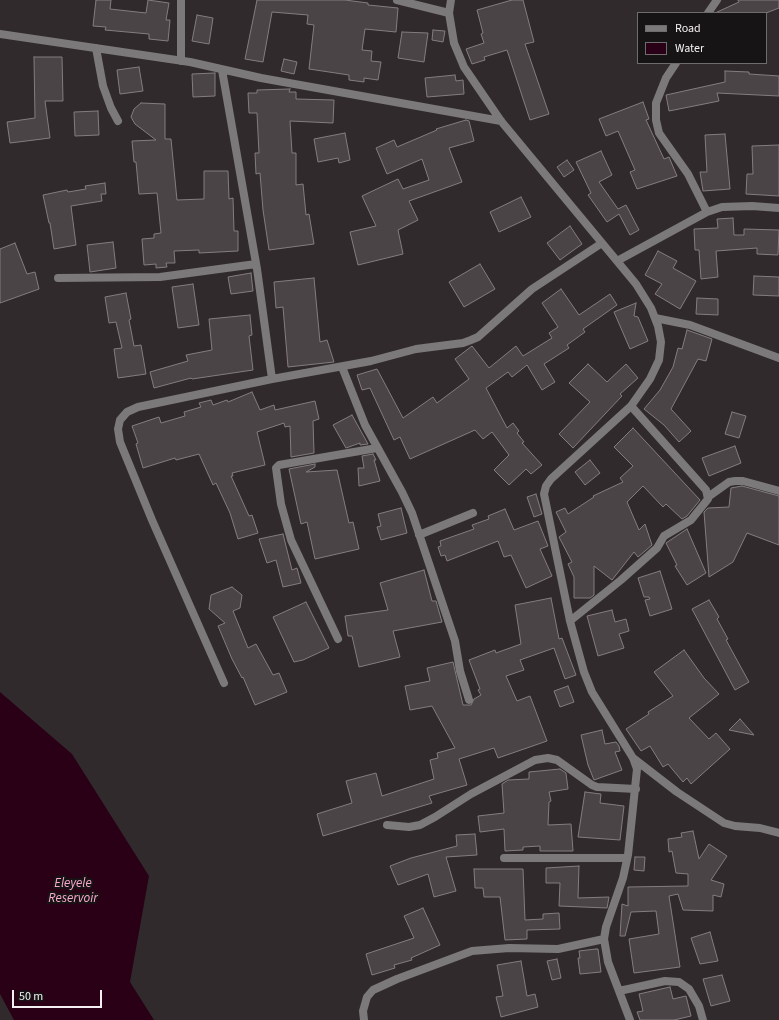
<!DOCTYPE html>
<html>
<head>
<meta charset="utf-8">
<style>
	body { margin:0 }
	#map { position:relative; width:779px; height:1020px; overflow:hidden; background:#312a2d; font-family:"Source Sans 3",sans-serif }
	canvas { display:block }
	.legend { position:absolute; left:637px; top:12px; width:130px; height:52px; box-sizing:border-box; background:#171415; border:1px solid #6f6c6d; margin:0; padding:5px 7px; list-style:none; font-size:12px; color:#f4f0f2 }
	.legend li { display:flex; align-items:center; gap:8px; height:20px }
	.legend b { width:20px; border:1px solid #6f6c6d }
	.scale { position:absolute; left:12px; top:990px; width:90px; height:18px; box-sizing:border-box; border:2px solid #f4f0f2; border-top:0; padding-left:5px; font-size:12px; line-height:14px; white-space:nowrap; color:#f4f0f2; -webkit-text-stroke:3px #171415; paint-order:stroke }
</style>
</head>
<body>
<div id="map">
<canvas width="779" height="1020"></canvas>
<ul class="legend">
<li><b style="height:5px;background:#7c797a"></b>Road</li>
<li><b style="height:11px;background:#2a0016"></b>Water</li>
</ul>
<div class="scale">50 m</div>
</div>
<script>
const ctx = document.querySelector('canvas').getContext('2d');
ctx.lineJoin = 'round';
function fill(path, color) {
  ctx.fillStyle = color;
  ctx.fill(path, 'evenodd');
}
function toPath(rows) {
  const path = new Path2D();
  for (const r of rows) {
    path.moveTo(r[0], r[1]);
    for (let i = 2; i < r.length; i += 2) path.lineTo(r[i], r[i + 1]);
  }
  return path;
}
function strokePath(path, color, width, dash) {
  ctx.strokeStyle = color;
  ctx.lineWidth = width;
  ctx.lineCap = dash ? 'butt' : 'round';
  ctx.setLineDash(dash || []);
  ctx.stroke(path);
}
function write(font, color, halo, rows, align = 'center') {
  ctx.font = font + ' "Source Sans 3",sans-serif';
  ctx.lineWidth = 4;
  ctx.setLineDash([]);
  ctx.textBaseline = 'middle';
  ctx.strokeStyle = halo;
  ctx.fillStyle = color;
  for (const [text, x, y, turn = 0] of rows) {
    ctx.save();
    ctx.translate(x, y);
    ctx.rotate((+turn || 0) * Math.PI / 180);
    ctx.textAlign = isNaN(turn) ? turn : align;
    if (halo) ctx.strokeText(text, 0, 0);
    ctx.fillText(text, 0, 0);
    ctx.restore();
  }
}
fill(toPath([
	[0,692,72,754,149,876,130,982,154,1020,14,1020,0,994]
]), '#2a0016');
const building = toPath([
	[96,0,111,0,110,9,146,13,148,0,169,3,166,20,170,20,168,41,149,39,149,34,105,30,106,27,93,26,96,0],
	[257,0,345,0,368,3,368,5,398,8,396,32,365,29,362,50,372,51,371,61,381,62,378,80,364,78,364,82,349,80,349,75,309,69,314,25,307,24,308,15,272,12,263,62,245,59,257,0],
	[512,0,523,0,534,42,525,44,549,114,530,120,507,50,484,57,485,60,472,64,466,49,484,43,481,34,483,33,477,10,512,0],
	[738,0,779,0,779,8,766,13,715,13,739,2,738,0],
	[197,15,213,18,209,44,192,41,197,15],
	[433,30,445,31,443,42,432,40,433,30],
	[402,32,428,33,424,62,398,58,402,32],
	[34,57,62,57,63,101,45,101,50,138,10,143,7,122,35,118,34,57],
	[284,59,297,62,294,74,281,71,284,59],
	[139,67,143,91,120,94,117,70,139,67],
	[725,71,749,72,749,74,779,76,779,96,717,93,719,101,669,111,666,95,725,82,725,71],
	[215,73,215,96,193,97,192,74,215,73],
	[455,75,456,81,463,80,464,94,427,97,425,78,455,75],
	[290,89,289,92,296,92,296,99,334,100,333,123,290,121,292,153,296,153,296,185,303,184,306,215,309,214,314,244,269,250,263,210,260,173,256,174,255,153,259,153,257,113,249,113,248,93,257,93,257,90,290,89],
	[643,102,649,119,646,120,664,159,669,157,677,176,637,189,630,172,635,170,618,131,606,136,599,119,643,102],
	[141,103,165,104,165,139,171,139,177,200,204,199,204,171,228,171,229,199,233,198,234,231,238,231,238,251,199,253,199,250,174,251,175,263,166,263,167,267,156,268,156,264,144,265,142,239,154,238,154,234,161,233,157,193,139,194,136,162,134,162,132,141,156,140,135,124,131,117,134,109,141,103],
	[98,111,99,135,75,136,74,112,98,111],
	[466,120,469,121,474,141,449,148,462,182,409,201,418,220,398,230,403,254,358,265,350,232,376,226,362,196,398,179,403,189,429,180,422,159,387,174,376,148,394,140,397,147,437,130,436,129,466,120],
	[345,133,350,160,339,163,338,158,318,162,314,139,345,133],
	[725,134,730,189,703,191,700,172,707,172,705,135,725,134],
	[779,145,779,196,746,194,747,174,753,174,752,146,779,145],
	[601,151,612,175,599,182,618,209,626,205,639,230,630,235,619,214,607,222,588,195,591,193,576,162,601,151],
	[567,160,574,170,564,177,557,167,567,160],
	[105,183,106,194,101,194,102,201,71,206,76,245,54,249,50,223,49,223,43,195,67,190,68,192,86,189,85,186,105,183],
	[521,197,531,217,499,232,490,212,521,197],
	[733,218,734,235,744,235,744,229,779,230,778,255,757,254,757,248,716,251,718,277,701,279,699,250,695,250,694,229,718,228,717,219,733,218],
	[570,226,582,244,560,260,547,243,570,226],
	[113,242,116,268,90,272,87,245,113,242],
	[15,243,27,274,35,272,39,289,0,303,0,249,15,243],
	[658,251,677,261,673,268,696,281,680,309,655,294,662,284,645,275,658,251],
	[480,264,495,289,464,307,449,282,480,264],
	[251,273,253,291,231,294,228,277,251,273],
	[754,276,779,277,779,296,753,295,754,276],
	[314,278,320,342,327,340,334,362,288,367,283,307,276,308,274,282,314,278],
	[193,284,199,325,178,328,172,287,193,284],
	[561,289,579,315,610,294,617,305,583,329,585,332,567,345,569,348,544,364,555,382,542,390,527,365,512,377,508,372,486,388,507,428,513,423,519,431,517,433,524,442,522,443,542,465,531,474,526,469,509,485,494,470,509,455,492,432,483,439,475,430,410,459,400,437,394,440,370,388,362,390,357,375,377,369,403,418,433,397,437,403,469,379,455,359,472,346,489,368,516,346,523,356,552,338,549,333,558,327,542,303,561,289],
	[126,293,131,319,129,320,134,346,141,345,146,374,118,378,114,349,122,348,116,322,109,323,105,297,126,293],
	[697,298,718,299,718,315,696,314,697,298],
	[636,303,634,316,638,317,648,341,630,349,614,312,636,303],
	[250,315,252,335,249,336,253,370,192,379,191,378,154,388,150,372,188,361,186,355,212,350,209,319,250,315],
	[687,330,712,339,706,361,698,359,671,409,691,431,679,442,664,425,644,409,660,390,673,367,678,348,682,349,687,330],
	[588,364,607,382,626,364,638,378,620,394,622,396,573,448,559,434,590,402,569,383,588,364],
	[252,392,260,410,274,405,275,410,315,401,319,419,313,421,314,453,291,457,290,426,285,427,284,423,257,432,265,465,232,473,233,476,231,476,249,516,252,515,258,533,238,539,230,513,216,483,213,485,199,454,176,460,175,458,143,468,136,444,138,443,132,426,159,417,161,423,185,416,184,412,201,407,199,403,211,400,213,405,227,400,228,402,252,392],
	[732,412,746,416,739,438,725,434,732,412],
	[352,415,368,444,360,445,360,443,346,448,333,425,352,415],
	[633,428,700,500,687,516,682,519,666,504,663,507,643,486,627,502,639,530,645,524,652,545,638,557,634,552,612,580,594,566,594,595,590,598,574,598,574,577,568,564,572,562,559,537,566,532,556,512,565,508,568,514,594,497,593,496,623,482,620,478,633,466,614,447,633,428],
	[735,446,741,463,709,476,702,458,735,446],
	[373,454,376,460,374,460,380,481,359,486,358,468,364,468,362,456,373,454],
	[590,460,600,473,585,485,575,472,590,460],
	[315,464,315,467,306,472,337,470,349,523,353,522,359,549,315,559,307,522,301,524,289,469,315,464],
	[742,486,779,496,779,545,747,533,733,562,709,577,704,512,708,508,729,507,731,488,742,486],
	[536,494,542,514,534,517,527,497,536,494],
	[401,508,407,533,381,540,377,527,381,526,378,514,401,508],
	[505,509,514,530,538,521,548,546,540,549,552,576,526,588,511,555,504,557,498,541,447,561,445,555,441,556,438,547,441,546,440,541,474,529,472,525,489,519,488,516,505,509],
	[687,529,706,573,687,585,675,566,677,565,666,543,687,529],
	[283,534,292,570,297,568,301,583,283,587,276,560,267,563,259,539,283,534],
	[424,570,432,601,436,601,442,622,393,631,400,657,359,667,352,636,348,636,345,616,388,610,380,583,424,570],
	[660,571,672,609,650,616,645,600,650,599,649,597,644,597,638,578,660,571],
	[232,587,242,595,240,608,233,611,248,648,256,644,273,675,279,673,287,692,255,705,243,677,242,678,232,659,218,626,225,623,209,609,211,595,232,587],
	[551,598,559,639,562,638,576,675,565,679,554,648,520,660,524,670,506,676,517,701,530,696,547,741,498,758,494,748,459,759,467,785,429,796,432,803,323,836,317,814,352,803,346,781,376,773,382,796,434,779,430,760,438,758,437,753,455,748,432,706,410,710,405,686,430,681,427,668,453,662,463,705,471,705,474,699,481,695,478,690,480,689,469,660,495,650,496,653,521,644,515,605,551,598],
	[709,600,719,617,717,619,728,639,726,640,749,682,735,690,692,609,709,600],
	[306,602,329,648,303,660,294,662,273,617,306,602],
	[612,610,615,622,626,619,629,631,619,634,624,648,598,656,587,616,612,610],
	[684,650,704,678,719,694,689,718,709,739,716,733,730,749,691,784,687,778,683,782,668,764,663,767,650,746,641,751,626,729,649,714,648,712,673,696,654,672,684,650],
	[568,686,574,702,560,707,554,691,568,686],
	[740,719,754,735,729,730,740,719],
	[602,730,605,744,616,742,619,746,620,751,615,752,622,770,594,780,588,765,581,735,602,730],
	[560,769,566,773,568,789,549,792,551,801,549,802,548,825,571,824,573,851,540,851,540,846,523,847,523,850,505,851,504,829,480,832,478,816,504,813,502,784,508,780,529,779,529,772,560,769],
	[585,792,601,794,600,803,624,806,620,840,578,837,585,792],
	[693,831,699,859,709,844,727,856,711,880,724,884,721,897,713,895,713,911,683,910,678,894,669,896,680,967,634,973,629,939,659,934,656,911,631,912,625,936,620,936,622,904,628,906,628,887,688,886,688,874,676,873,672,851,669,852,668,839,682,837,681,833,693,831],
	[475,834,477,855,446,857,456,891,434,897,428,874,398,885,390,866,411,858,457,846,456,835,475,834],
	[635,857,645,857,644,871,634,870,635,857],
	[579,866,578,898,609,897,607,908,559,906,560,883,546,883,546,868,579,866],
	[474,869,523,869,525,920,543,919,543,914,559,913,560,929,527,930,527,939,505,940,500,897,484,897,483,888,475,888,474,869],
	[423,908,440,945,411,958,412,960,394,965,395,968,372,975,366,954,414,938,404,916,423,908],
	[710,932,718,961,700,964,691,938,710,932],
	[596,949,598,949,601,972,580,974,578,958,580,958,579,951,596,949],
	[557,959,561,978,552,980,547,961,557,959],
	[521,961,527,996,535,994,538,1007,501,1017,496,997,503,996,497,965,521,961],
	[722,975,730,1001,711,1006,703,979,722,975],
	[670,987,673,999,686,996,691,1016,674,1020,640,1020,637,1012,643,1011,639,994,670,987]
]);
fill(building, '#4b4447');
strokePath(building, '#847d80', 1);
strokePath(toPath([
	[397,0,449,13],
	[451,0,449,13,454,43,464,67,501,121,636,284,651,308,658,326,661,342,659,360,650,379,631,406,551,479,546,486,544,494,570,621,584,672,592,692,633,758,637,769,628,855,623,878,606,927,604,939,608,962,630,1020],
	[708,13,717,0],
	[0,34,190,62,261,78,501,121],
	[96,48,103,86,111,108,118,121],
	[181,61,181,0],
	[676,63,666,78,656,103,656,120,659,133,688,174,707,212],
	[222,70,257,269,272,379],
	[617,261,707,212,722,207,752,206,779,208],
	[58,278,160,277,256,264],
	[655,318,690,325,779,358],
	[342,367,365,425,402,492,412,513,455,641,460,671,469,700],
	[708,497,729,482,735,481,743,481,779,491],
	[419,535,473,513],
	[570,621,621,580,657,548,664,536,691,520,708,499,706,490,631,406],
	[338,639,291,540,281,504,276,468,279,465,377,448],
	[224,683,152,520,120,442,118,429,120,420,127,412,138,407,272,379,371,361,416,349,463,343,471,340,478,337,532,289,602,243],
	[633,758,677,792,724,823,735,826,760,828,779,833],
	[387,825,409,827,420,825,435,817,471,794,535,760,548,758,557,760,592,785,597,787,636,789],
	[504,858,627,858],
	[619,991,665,981,679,982,689,989,699,1006,703,1020],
	[364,1020,363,1011,367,997,373,990,397,979,472,951,509,948,558,949,604,939]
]), '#7c797a', 8);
write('italic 13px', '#fba8cd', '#171415', [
	["Eleyele",73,884],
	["Reservoir",73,899]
]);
</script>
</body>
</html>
